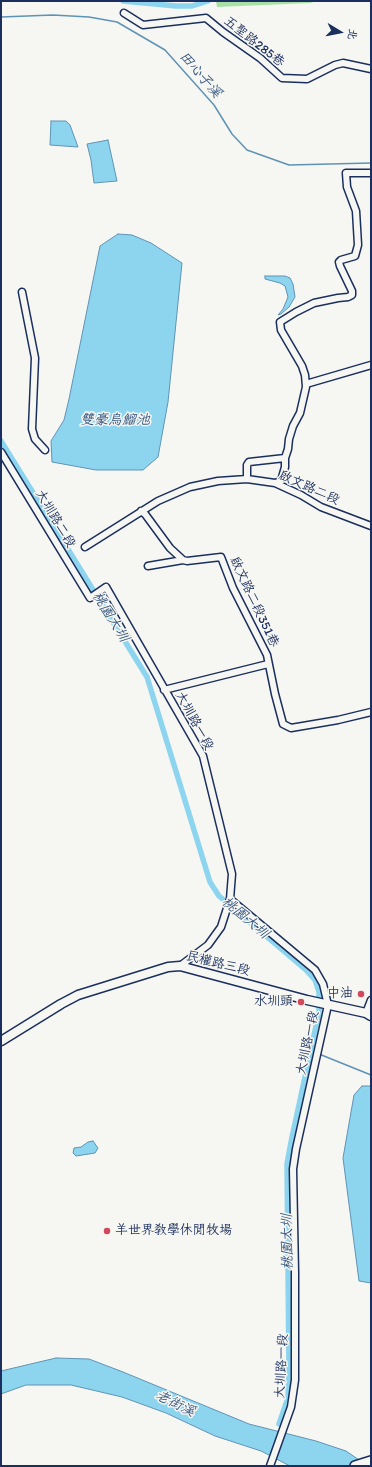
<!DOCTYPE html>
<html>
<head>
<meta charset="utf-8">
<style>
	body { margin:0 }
	#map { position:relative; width:372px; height:1467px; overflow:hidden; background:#f6f6f2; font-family:Itim,"LXGW WenKai TC",sans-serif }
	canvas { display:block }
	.frame { position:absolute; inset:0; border:2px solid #1b2f5e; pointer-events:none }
	.north { position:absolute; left:320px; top:12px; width:40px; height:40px; -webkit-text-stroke:3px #f6f6f2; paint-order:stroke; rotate:100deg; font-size:11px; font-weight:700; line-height:16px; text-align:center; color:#1b2f5e }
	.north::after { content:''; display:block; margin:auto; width:14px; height:18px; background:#1b2f5e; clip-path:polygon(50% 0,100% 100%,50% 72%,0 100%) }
</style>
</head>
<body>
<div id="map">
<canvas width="372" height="1467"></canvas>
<div class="frame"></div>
<div class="north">北</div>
</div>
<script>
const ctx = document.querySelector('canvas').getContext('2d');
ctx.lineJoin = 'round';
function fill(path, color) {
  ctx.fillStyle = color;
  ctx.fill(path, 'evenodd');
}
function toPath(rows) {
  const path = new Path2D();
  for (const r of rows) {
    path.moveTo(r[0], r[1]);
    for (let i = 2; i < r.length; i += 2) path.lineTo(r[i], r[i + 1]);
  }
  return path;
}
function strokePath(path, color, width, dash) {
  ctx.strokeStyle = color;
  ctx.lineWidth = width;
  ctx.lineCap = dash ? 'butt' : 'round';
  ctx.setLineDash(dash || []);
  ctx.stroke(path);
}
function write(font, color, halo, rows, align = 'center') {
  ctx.font = font + ' Itim,"LXGW WenKai TC",sans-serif';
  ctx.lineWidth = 3;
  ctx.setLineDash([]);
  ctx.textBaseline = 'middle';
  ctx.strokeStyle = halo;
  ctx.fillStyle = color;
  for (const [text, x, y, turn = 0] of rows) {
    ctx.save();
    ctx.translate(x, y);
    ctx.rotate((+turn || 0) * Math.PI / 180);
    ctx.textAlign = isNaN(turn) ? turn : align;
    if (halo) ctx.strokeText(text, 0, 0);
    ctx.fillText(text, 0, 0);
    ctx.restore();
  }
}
fill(toPath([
	[216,1,317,1,310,3,217,7]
]), '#a8e1a5');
const water = toPath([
	[51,121,66,121,70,125,78,147,50,145,51,121],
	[108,140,117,181,94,183,91,160,87,144,108,140],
	[118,234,132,235,151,243,182,263,168,402,158,457,143,470,96,470,52,462,51,441,64,420,69,399,100,246,118,234],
	[265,276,285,276,290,278,293,284,295,297,289,307,281,314,278,315,283,309,288,297,285,286,280,283,265,279,265,276],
	[362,1086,371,1086,371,1283,359,1281,343,1158,354,1095,362,1086],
	[93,1141,98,1148,95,1153,76,1156,73,1153,74,1148,81,1147,88,1142,93,1141],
	[56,1358,89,1359,123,1372,249,1424,316,1441,346,1451,368,1466,290,1466,261,1451,215,1436,166,1413,122,1397,71,1385,26,1385,1,1394,1,1371,56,1358]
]);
fill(water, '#8dd5ef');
strokePath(water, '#5f93b5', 1);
strokePath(toPath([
	[1,17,53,15,89,17,117,22,165,50,214,105,232,134,247,150,289,165,371,163],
	[319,1054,371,1075]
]), '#5f93b5', 1.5);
strokePath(toPath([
	[123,1,176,6,192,6,208,1],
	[1,441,147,677,210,882,219,896,306,970,315,980,319,992,319,1012,291,1142,287,1164,289,1372,288,1398,279,1424]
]), '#8dd5ef', 5.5);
const minor = toPath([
	[124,13,143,25,206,18,223,32,260,58,282,78,307,79,335,65,343,63,371,69],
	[22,292,35,358,32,429,35,439,45,450],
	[306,384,371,365],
	[1,452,90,598,106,587,203,756,232,874,230,899,315,970,323,984,328,1005,296,1149,293,1169,295,1273,295,1380,291,1407,270,1466],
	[247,479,247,465,249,462,285,458],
	[275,483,281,481,285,467,285,458,288,449,289,439,293,426,300,413,306,387,305,375,302,366,281,330,280,322,296,312,314,303,338,298,348,297,352,295,352,291,340,266,339,262,341,260,355,256,358,245,356,211,347,187,346,173,371,173],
	[141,511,145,514,170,548,183,560,187,561,221,557,233,588,267,655,275,694,283,724,291,728,338,720,371,712],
	[85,547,158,501,190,487,218,481,247,479,275,483,301,495,321,507,371,526],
	[148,566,183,560],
	[164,690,268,664],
	[180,966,208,945,221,927,230,899],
	[366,1013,371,1000]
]);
const tertiary = toPath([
	[1,1041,61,1004,78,995,168,967,180,966,307,1000,366,1013,371,1016]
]);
const secondary = toPath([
	[355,1466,371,1461]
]);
strokePath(minor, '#1b2f5e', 9);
strokePath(tertiary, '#1b2f5e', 11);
strokePath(secondary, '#1b2f5e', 12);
strokePath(minor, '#f6f6f2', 6);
strokePath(tertiary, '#f6f6f2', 8);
strokePath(secondary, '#f6f6f2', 9);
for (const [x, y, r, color] of [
	[361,994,4,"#d1495b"],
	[301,1002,4,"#d1495b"],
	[107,1231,4,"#d1495b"]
]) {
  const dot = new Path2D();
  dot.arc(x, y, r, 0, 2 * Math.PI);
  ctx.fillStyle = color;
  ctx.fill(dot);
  strokePath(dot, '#f6f6f2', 1.5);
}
write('13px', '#1b2f5e', '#f6f6f2', [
	["五聖路285巷",254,42,38],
	["啟文路二段",309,488,24],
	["大圳路二段",55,519,59],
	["啟文路二段351巷",254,602,65],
	["大圳路一段",194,721,61],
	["民權路三段",218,964,14],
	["大圳路一段",308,1043,-78],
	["大圳路一段",282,1366,-87]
]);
write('13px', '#1b2f5e', '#f6f6f2', [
	["中油",353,994],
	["水圳頭",293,1002],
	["羊世界教學休閒牧場",115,1231,"left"]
], 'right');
write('italic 14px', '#385882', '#f6f6f2', [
	["田心子溪",200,75,49],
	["雙豪烏鰡池",115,420],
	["桃園大圳",110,617,58],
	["桃園大圳",245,918,40],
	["桃園大圳",288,1242,-91],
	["老街溪",175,1404,26]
]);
</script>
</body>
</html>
